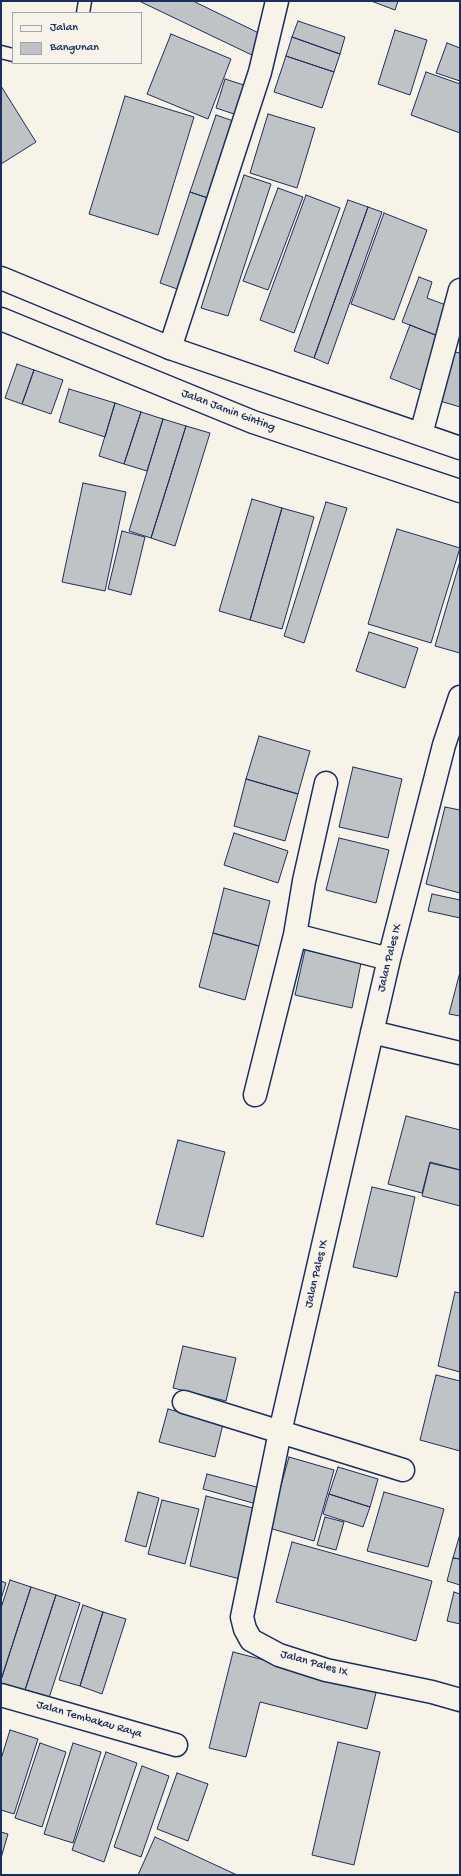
<!DOCTYPE html>
<html>
<head>
<meta charset="utf-8">
<style>
	body { margin:0 }
	#map { position:relative; width:461px; height:1876px; overflow:hidden; background:#f7f3e8; font-family:"Gochi Hand",sans-serif }
	canvas { display:block }
	.frame { position:absolute; inset:0; border:2px solid #1b2f5e; pointer-events:none }
	.legend { position:absolute; left:12px; top:12px; width:130px; height:52px; box-sizing:border-box; background:#f7f3e8; border:1px solid #9fa5b1; margin:0; padding:5px 7px; list-style:none; font-size:12px; color:#1b2f5e }
	.legend li { display:flex; align-items:center; gap:8px; height:20px }
	.legend b { width:20px; border:1px solid #9fa5b1 }
</style>
</head>
<body>
<div id="map">
<canvas width="461" height="1876"></canvas>
<div class="frame"></div>
<ul class="legend">
<li><b style="height:5px;background:#f7f3e8"></b>Jalan</li>
<li><b style="height:11px;background:#c0c3c5"></b>Bangunan</li>
</ul>
</div>
<script>
const ctx = document.querySelector('canvas').getContext('2d');
ctx.lineJoin = 'round';
function fill(path, color) {
  ctx.fillStyle = color;
  ctx.fill(path, 'evenodd');
}
function toPath(rows) {
  const path = new Path2D();
  for (const r of rows) {
    path.moveTo(r[0], r[1]);
    for (let i = 2; i < r.length; i += 2) path.lineTo(r[i], r[i + 1]);
  }
  return path;
}
function strokePath(path, color, width, dash) {
  ctx.strokeStyle = color;
  ctx.lineWidth = width;
  ctx.lineCap = dash ? 'butt' : 'round';
  ctx.setLineDash(dash || []);
  ctx.stroke(path);
}
function write(font, color, halo, rows, align = 'center') {
  ctx.font = font + ' "Gochi Hand",sans-serif';
  ctx.lineWidth = 4;
  ctx.setLineDash([]);
  ctx.textBaseline = 'middle';
  ctx.strokeStyle = halo;
  ctx.fillStyle = color;
  for (const [text, x, y, turn = 0] of rows) {
    ctx.save();
    ctx.translate(x, y);
    ctx.rotate((+turn || 0) * Math.PI / 180);
    ctx.textAlign = isNaN(turn) ? turn : align;
    if (halo) ctx.strokeText(text, 0, 0);
    ctx.fillText(text, 0, 0);
    ctx.restore();
  }
}
const building = toPath([
	[139,1,193,1,267,37,256,57,139,1],
	[371,1,398,1,395,10,371,1],
	[298,21,345,37,340,54,292,37,298,21],
	[395,30,427,40,410,95,378,84,395,30],
	[171,34,231,59,208,119,147,94,171,34],
	[292,37,340,54,334,72,286,56,292,37],
	[447,43,460,48,460,81,436,73,447,43],
	[286,56,334,72,322,108,274,92,286,56],
	[426,72,460,84,460,133,411,115,426,72],
	[225,79,250,87,240,116,216,108,225,79],
	[1,86,36,142,1,164,1,86],
	[125,96,194,117,158,235,89,214,125,96],
	[268,114,315,128,297,188,250,173,268,114],
	[216,115,239,123,214,200,190,192,216,115],
	[244,175,271,184,228,316,201,308,244,175],
	[278,188,303,197,268,290,243,281,278,188],
	[190,192,214,200,183,291,160,283,190,192],
	[306,195,340,208,294,333,260,320,306,195],
	[348,200,368,207,314,358,294,351,348,200],
	[368,207,382,212,328,364,314,358,368,207],
	[384,213,427,230,394,320,351,304,384,213],
	[419,277,432,282,427,298,454,308,443,338,402,322,419,277],
	[410,325,443,338,423,391,390,378,410,325],
	[455,352,460,353,460,407,440,401,455,352],
	[17,364,34,370,22,404,5,398,17,364],
	[34,370,63,380,51,414,22,404,34,370],
	[69,389,115,403,105,437,59,422,69,389],
	[115,403,141,412,124,464,99,456,115,403],
	[141,412,163,419,147,471,124,464,141,412],
	[163,419,186,426,151,538,129,531,163,419],
	[186,426,210,433,175,546,151,538,186,426],
	[83,483,126,492,105,591,62,582,83,483],
	[252,499,282,508,250,620,219,611,252,499],
	[326,502,347,508,304,643,284,636,326,502],
	[282,508,314,517,282,629,250,620,282,508],
	[397,529,460,548,431,643,368,624,397,529],
	[122,531,145,537,131,595,108,589,122,531],
	[460,561,460,653,435,646,460,561],
	[369,632,418,648,405,688,356,671,369,632],
	[259,736,310,751,298,794,246,779,259,736],
	[353,767,402,779,388,838,339,827,353,767],
	[246,779,298,794,285,841,234,826,246,779],
	[445,807,460,810,460,893,426,884,445,807],
	[234,833,288,851,278,883,224,865,234,833],
	[339,838,389,850,376,903,326,890,339,838],
	[224,888,270,901,259,946,213,933,224,888],
	[432,894,460,900,460,918,428,911,432,894],
	[213,933,259,946,245,1000,199,987,213,933],
	[305,950,361,963,352,1008,295,995,305,950],
	[460,972,460,1016,449,1014,460,972],
	[406,1116,460,1130,460,1170,430,1162,422,1193,388,1184,406,1116],
	[178,1140,225,1152,203,1237,156,1224,178,1140],
	[430,1163,460,1170,460,1206,422,1196,430,1163],
	[372,1187,415,1197,397,1277,353,1267,372,1187],
	[455,1292,460,1293,460,1372,438,1366,455,1292],
	[183,1346,236,1358,226,1401,173,1388,183,1346],
	[436,1375,460,1381,460,1451,420,1440,436,1375],
	[168,1409,223,1424,215,1457,159,1442,168,1409],
	[289,1457,334,1470,314,1541,269,1528,289,1457],
	[338,1467,378,1479,370,1507,329,1494,338,1467],
	[207,1474,264,1489,260,1505,203,1489,207,1474],
	[138,1492,159,1498,146,1547,125,1541,138,1492],
	[384,1492,444,1509,428,1567,367,1551,384,1492],
	[329,1494,370,1507,363,1527,323,1514,329,1494],
	[206,1496,257,1509,240,1579,190,1566,206,1496],
	[162,1500,199,1509,185,1564,148,1554,162,1500],
	[325,1517,344,1522,336,1550,317,1545,325,1517],
	[460,1534,460,1559,453,1558,460,1534],
	[292,1542,432,1581,416,1641,276,1602,292,1542],
	[453,1558,460,1559,460,1585,447,1581,453,1558],
	[10,1580,31,1587,1,1680,1,1608,10,1580],
	[1,1581,6,1583,1,1599,1,1581],
	[31,1587,56,1595,24,1693,1,1685,1,1680,31,1587],
	[454,1592,460,1594,460,1624,447,1621,454,1592],
	[56,1595,80,1603,48,1701,24,1693,56,1595],
	[83,1605,103,1612,80,1686,59,1680,83,1605],
	[103,1612,126,1619,102,1694,80,1686,103,1612],
	[233,1652,377,1689,367,1729,260,1702,246,1757,209,1748,233,1652],
	[10,1730,38,1739,14,1814,1,1810,1,1759,10,1730],
	[338,1742,380,1752,354,1865,312,1855,338,1742],
	[40,1743,66,1752,42,1827,15,1818,40,1743],
	[73,1743,101,1752,73,1843,44,1834,73,1743],
	[106,1752,137,1763,104,1862,72,1850,106,1752],
	[142,1766,169,1776,141,1857,114,1847,142,1766],
	[177,1773,208,1784,188,1841,157,1829,177,1773],
	[1,1832,8,1834,1,1858,1,1832],
	[155,1837,237,1875,138,1875,155,1837]
]);
fill(building, '#c0c3c5');
strokePath(building, '#1b2f5e', 1);
const service = toPath([
	[83,13,85,1],
	[1,52,13,55]
]);
const minor = toPath([
	[170,348,260,72,277,1],
	[421,434,460,290],
	[460,697,444,745,389,959,280,1432,242,1617,245,1629,251,1640,279,1655,326,1670,432,1692,460,1700],
	[326,783,304,881,295,935,389,959],
	[372,1032,460,1053],
	[255,1095,295,935],
	[184,1402,403,1470],
	[1,1695,176,1745]
]);
const trunk = toPath([
	[1,278,170,348,460,448],
	[1,319,253,422,460,491]
]);
strokePath(service, '#1b2f5e', 15);
strokePath(minor, '#1b2f5e', 25);
strokePath(trunk, '#1b2f5e', 25);
strokePath(service, '#f7f3e8', 12);
strokePath(minor, '#f7f3e8', 22);
strokePath(trunk, '#f7f3e8', 22);
write('12px', '#1b2f5e', '#f7f3e8', [
	["Jalan Jamin Ginting",228,411,21],
	["Jalan Pales IX",390,958,-76],
	["Jalan Pales IX",317,1274,-77],
	["Jalan Pales IX",314,1664,16],
	["Jalan Tembakau Raya",89,1720,16]
]);
</script>
</body>
</html>
